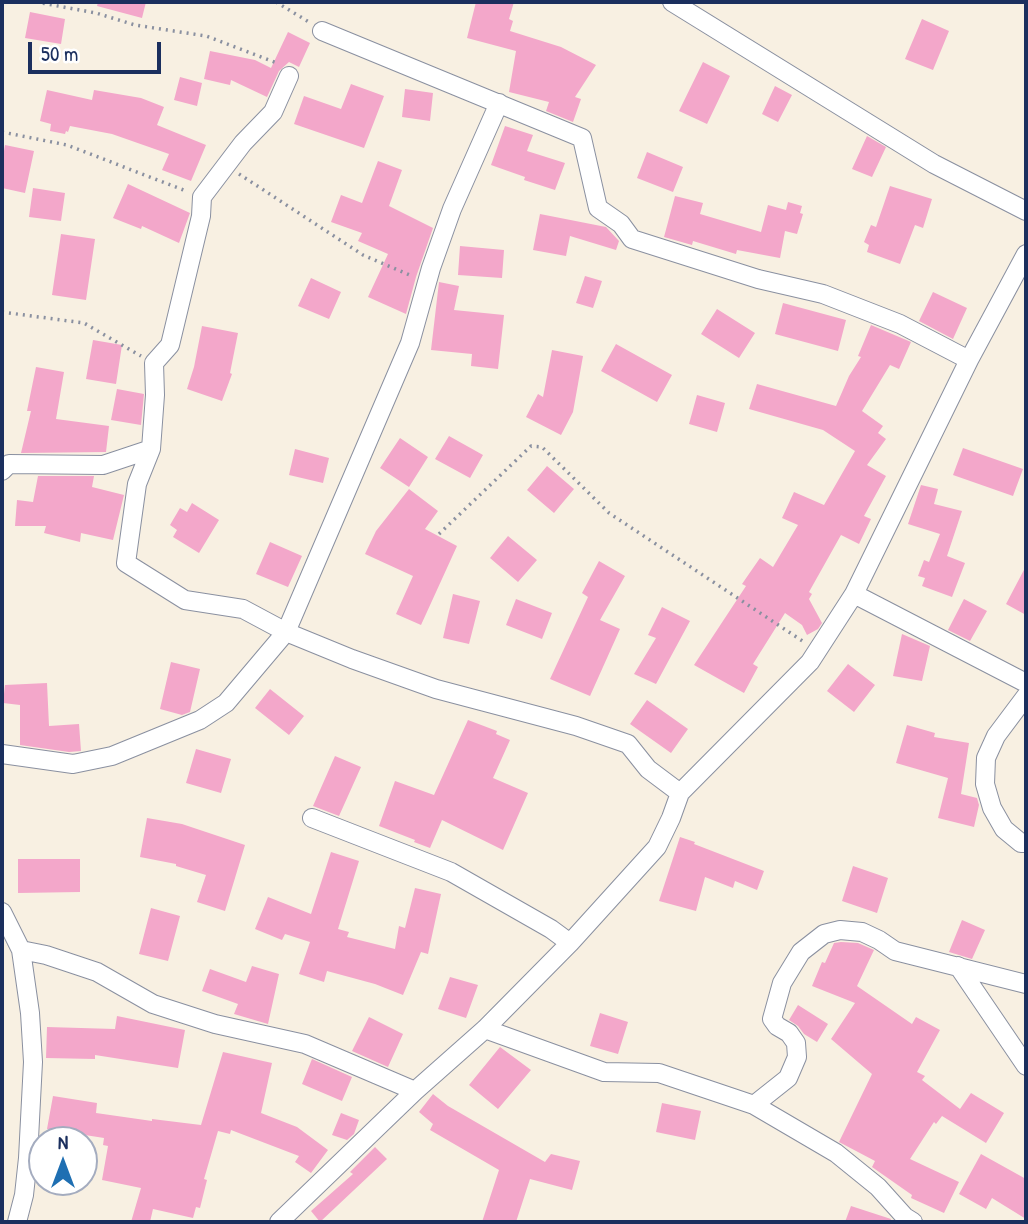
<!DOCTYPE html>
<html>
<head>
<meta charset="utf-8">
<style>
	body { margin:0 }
	#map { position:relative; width:1028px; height:1224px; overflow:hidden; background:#f8f0e2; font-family:"Patrick Hand",sans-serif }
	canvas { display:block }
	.frame { position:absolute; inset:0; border:4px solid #1b2f5e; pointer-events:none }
	.north { position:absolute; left:28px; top:1126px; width:70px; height:70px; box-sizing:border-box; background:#fff; border:2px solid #a4acbf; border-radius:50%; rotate:0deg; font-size:19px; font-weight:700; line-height:28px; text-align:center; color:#1b2f5e }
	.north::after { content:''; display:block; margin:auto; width:24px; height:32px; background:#1f6fb2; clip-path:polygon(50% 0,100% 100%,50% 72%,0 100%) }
	.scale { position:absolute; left:28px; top:42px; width:133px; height:32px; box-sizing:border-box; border:4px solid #1b2f5e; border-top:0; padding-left:9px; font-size:21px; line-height:24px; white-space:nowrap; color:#1b2f5e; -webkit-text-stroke:5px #fff; paint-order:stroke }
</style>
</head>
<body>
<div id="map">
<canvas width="1028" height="1224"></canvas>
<div class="frame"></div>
<div class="north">N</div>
<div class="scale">50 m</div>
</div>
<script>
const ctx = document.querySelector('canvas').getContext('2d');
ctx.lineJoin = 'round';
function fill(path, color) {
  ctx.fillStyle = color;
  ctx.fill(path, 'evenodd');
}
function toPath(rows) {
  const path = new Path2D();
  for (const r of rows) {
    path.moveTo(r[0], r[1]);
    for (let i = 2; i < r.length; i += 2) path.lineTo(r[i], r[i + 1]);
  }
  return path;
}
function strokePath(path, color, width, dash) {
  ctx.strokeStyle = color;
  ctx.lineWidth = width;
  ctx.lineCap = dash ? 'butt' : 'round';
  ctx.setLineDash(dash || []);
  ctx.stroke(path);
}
fill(toPath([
	[98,2,146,2,142,18,97,6],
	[476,2,514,2,509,19,513,21,510,31,561,47,596,65,575,97,581,99,573,122,546,111,549,102,509,92,516,51,467,38],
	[30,12,65,19,61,44,25,38],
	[922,19,949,31,933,70,905,59],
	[288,32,310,43,299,67,289,62,279,71,267,97,231,80,230,85,204,79,210,51,255,60,271,68],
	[703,62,730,76,707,124,679,111],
	[180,77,202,83,197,106,174,100],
	[351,84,384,96,364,148,294,124,304,96,341,109],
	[775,86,792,95,778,122,762,114],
	[405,89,433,93,430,121,402,117],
	[47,90,92,100,94,90,141,98,164,107,157,125,206,145,191,181,162,170,169,154,112,134,70,126,68,132,66,131,65,134,50,131,51,124,40,121],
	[505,126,533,135,527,151,565,163,555,190,524,180,525,177,491,165],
	[867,136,886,147,872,177,852,169],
	[5,145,34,151,25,193,2,188,2,163],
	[647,152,683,167,673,192,637,178],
	[378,161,402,170,389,206,433,228,416,277,406,314,368,297,388,254,358,241,362,233,331,222,341,195,362,203],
	[128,184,190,213,179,243,142,226,141,229,113,218],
	[890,186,932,199,923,228,915,225,900,264,867,252,869,245,864,242,871,225,876,227],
	[33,188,65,193,61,221,29,217],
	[675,196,703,203,700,214,761,232,768,205,786,210,788,202,802,206,800,213,803,214,797,234,785,231,780,258,737,250,736,254,693,241,692,245,664,237],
	[540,214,606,227,619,241,616,250,570,236,566,256,533,250],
	[61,234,95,239,86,300,52,295],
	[460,246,504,250,502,278,458,275],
	[585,276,602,281,593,308,576,303],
	[311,278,341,292,329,319,298,306],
	[439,282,459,286,454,310,504,315,498,369,471,366,472,354,431,350],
	[933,292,967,308,953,339,919,321],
	[783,303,846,320,838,351,775,334],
	[717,309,755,333,739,358,701,334],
	[871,325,911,342,899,369,890,365,862,411,883,426,878,433,886,439,867,465,886,476,864,516,871,519,859,544,841,535,809,592,812,594,809,599,822,623,818,629,807,635,802,625,785,613,753,664,758,667,744,693,694,665,746,586,742,584,760,558,773,567,798,525,782,518,794,492,824,505,855,451,823,430,749,409,757,384,836,406,849,376,861,357,858,356],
	[202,326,238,333,230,373,232,374,222,401,187,389,194,367],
	[93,340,122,345,116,384,86,379],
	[616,344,672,375,657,402,601,371],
	[552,350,583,356,573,412,561,435,526,417,538,394,543,397],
	[36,367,64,372,56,419,109,426,106,452,21,453,31,411,27,411],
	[117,389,144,394,141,425,111,420],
	[697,395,725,403,717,432,689,424],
	[449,436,483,455,470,478,435,459],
	[400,438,428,457,409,487,380,468],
	[963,448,1023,469,1013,496,953,475],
	[295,449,329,458,323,483,289,475],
	[547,466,574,489,554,513,527,490],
	[38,476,94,476,92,487,124,495,113,540,81,533,80,542,44,533,46,526,15,526,17,500,33,502],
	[921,485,938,489,934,504,962,511,947,556,965,563,952,597,922,586,925,578,918,576,924,560,929,562,940,534,908,524],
	[409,489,438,511,425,529,457,546,421,625,396,614,413,576,365,554,376,531],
	[192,503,219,520,199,553,173,537,177,530,170,525,180,508,187,512],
	[508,536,537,560,518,582,490,558],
	[270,542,302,556,288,587,256,574],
	[599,561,625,576,600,620,620,629,590,696,550,679,588,597,582,593],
	[1026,566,1026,615,1006,604],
	[453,594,480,601,469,644,443,638],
	[516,599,552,613,542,639,506,625],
	[964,599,987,611,970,641,948,630],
	[662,607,690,621,656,684,634,674,656,638,648,635],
	[902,634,930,646,922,681,893,676],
	[171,662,200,669,190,712,182,715,160,709],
	[848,664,875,685,854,712,827,691],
	[47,683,49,726,79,724,81,751,69,752,20,745,20,705,3,703,5,685],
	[270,689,304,716,289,735,255,708],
	[647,700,688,729,671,753,630,724],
	[468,720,497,731,496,734,510,740,493,778,528,793,503,850,442,820,430,848,414,842,415,840,379,826,395,781,434,795],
	[907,725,935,733,934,737,969,743,961,794,977,798,979,805,974,827,938,818,948,778,896,763],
	[196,749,231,759,221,793,186,783],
	[335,756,361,767,339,816,313,806],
	[147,818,182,824,245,845,225,911,197,902,206,875,176,866,176,864,140,857],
	[680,837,695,842,694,844,764,871,757,890,735,881,733,888,705,877,696,911,659,901],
	[331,852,359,861,338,929,349,932,347,937,395,949,399,926,405,928,415,888,441,894,428,954,421,952,403,995,375,984,327,971,324,982,299,974,310,942,285,934,282,940,255,929,268,897,311,914],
	[18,859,80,859,80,892,18,893],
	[853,866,888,878,877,913,842,901],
	[151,908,180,916,168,961,139,954],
	[962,920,985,930,972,959,949,952],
	[841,942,858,943,874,950,857,986,912,1024,916,1017,940,1030,917,1072,925,1076,922,1080,960,1109,971,1093,1004,1113,986,1143,942,1116,936,1124,934,1122,910,1159,959,1182,944,1213,911,1198,912,1195,872,1167,875,1161,839,1142,872,1074,831,1039,855,1003,812,986,822,962,825,963,834,943],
	[252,966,279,974,268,1024,234,1014,238,1004,202,991,210,969,246,982],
	[450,977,478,985,466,1018,438,1009],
	[798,1005,828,1024,817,1042,804,1034,798,1026,789,1020],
	[600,1013,628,1022,618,1054,590,1046],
	[117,1016,185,1030,178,1068,95,1055,95,1059,46,1058,47,1027,115,1029],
	[369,1017,403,1034,388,1067,352,1051],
	[500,1047,531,1070,498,1109,469,1085],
	[223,1052,272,1063,261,1113,297,1127,328,1150,311,1173,295,1162,299,1156,231,1130,230,1134,218,1131,204,1179,207,1180,200,1208,196,1207,193,1218,153,1209,150,1222,131,1222,141,1188,102,1180,108,1146,103,1145,104,1138,47,1129,53,1096,97,1103,96,1113,152,1121,152,1119,201,1125],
	[312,1059,352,1077,342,1101,302,1084],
	[433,1094,448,1106,545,1162,551,1154,580,1161,572,1190,530,1179,516,1222,482,1222,499,1170,430,1130,433,1124,419,1112],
	[662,1103,701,1111,695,1140,656,1132],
	[341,1113,359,1120,354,1134,347,1140,332,1135],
	[375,1147,387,1159,320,1222,311,1211,353,1174,350,1172],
	[981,1154,1026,1179,1026,1219,992,1198,986,1209,959,1194],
	[851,1206,891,1219,890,1222,845,1222]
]), '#f3a7ca');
const minor = toPath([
	[672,2,934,164,1026,211],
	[322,31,582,138,598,208,621,224,632,239,758,279,823,294,900,324,969,360],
	[289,76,273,112,243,143,202,197,201,216,170,345,154,363,155,395,151,449,137,484,126,563,185,600,243,609,286,632,352,659,436,689,576,726,628,744,648,769,680,793],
	[2,471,9,464,103,465,151,449],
	[854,594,1026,683],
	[1026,696,996,736,986,758,985,784,992,808,1004,829,1021,843,1026,843],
	[2,754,73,764,112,756,200,720,226,703,286,632,410,343,431,268,452,209,499,103],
	[312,818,451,872,551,929,570,943],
	[2,912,21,950,30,1013,33,1062,28,1158,24,1195,17,1222],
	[21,950,46,955,97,972,153,1004,215,1024,305,1044,415,1091],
	[958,966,1026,1066],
	[485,1029,604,1072,659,1073,754,1105,836,1153,878,1187,905,1217,913,1222],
	[754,1105,788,1078,797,1057,796,1043,789,1033,777,1026,772,1019,782,983,801,952,824,934,840,930,862,932,879,940,895,951,1026,984],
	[279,1222,415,1091,485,1029,570,943,657,847,671,818,680,793,810,662,854,594,969,360,1026,254]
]);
strokePath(minor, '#8a90a0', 20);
strokePath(toPath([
	[36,2,96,13,135,25,206,36,277,63],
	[276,2,309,22],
	[2,132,67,145,186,191],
	[239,174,363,255,412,276],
	[2,312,84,323,141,356],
	[439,534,531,446,542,447,609,513,804,642]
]), '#8a90a0', 3.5, [2, 5]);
strokePath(minor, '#fff', 18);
</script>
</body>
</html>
